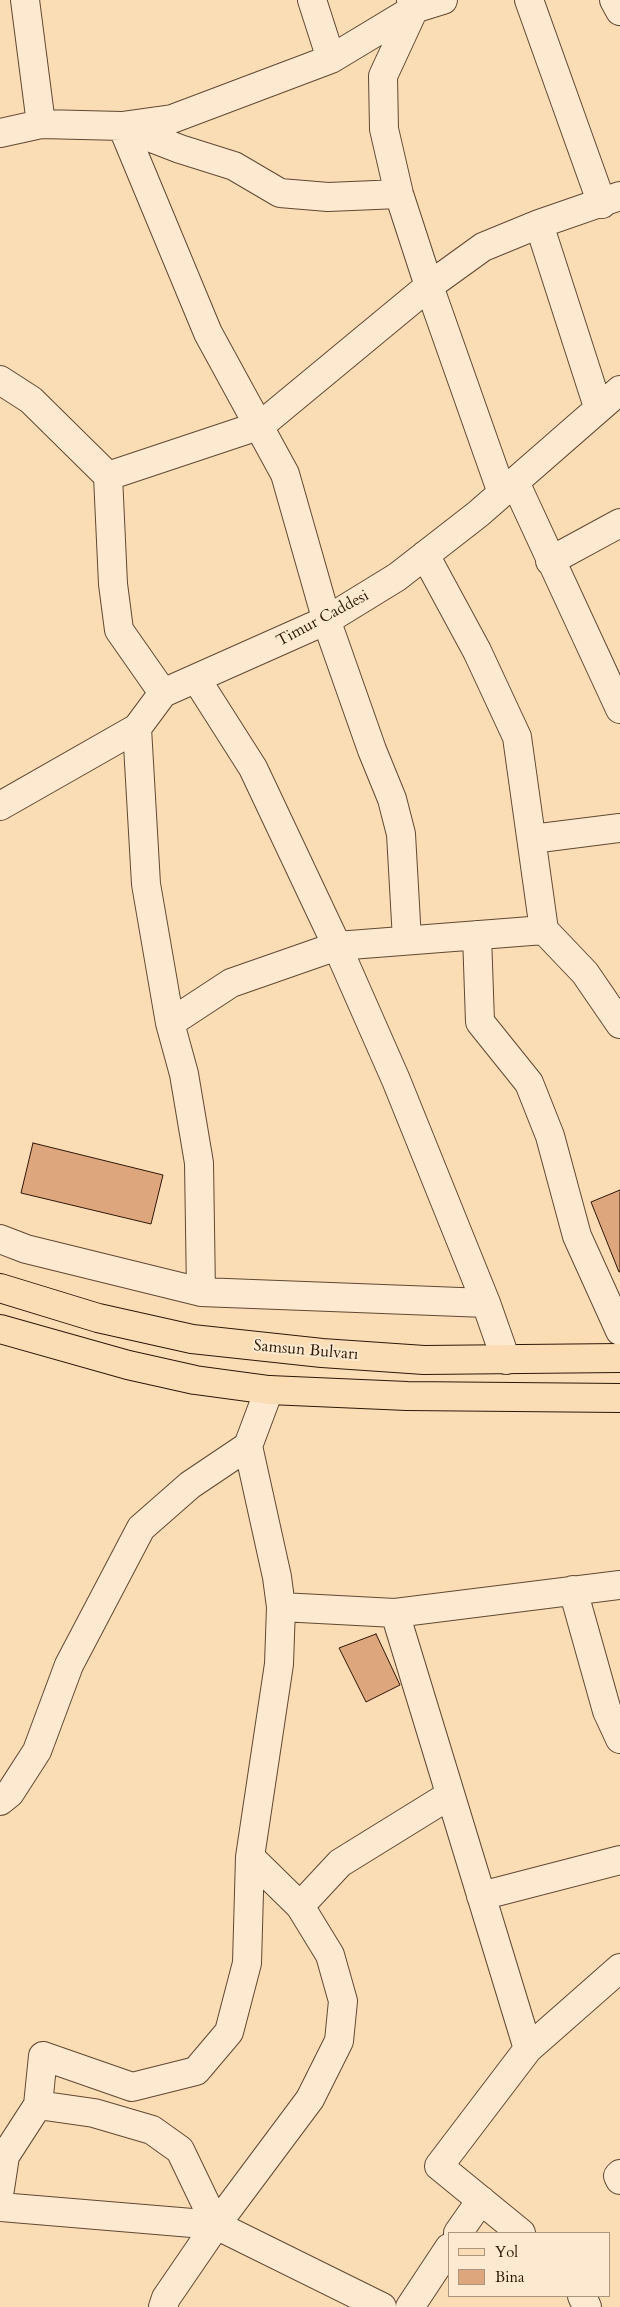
<!DOCTYPE html>
<html>
<head>
<meta charset="utf-8">
<style>
	body { margin:0 }
	#map { position:relative; width:620px; height:2307px; overflow:hidden; background:#fbddb5; font-family:Cardo,serif }
	canvas { display:block }
	.legend { position:absolute; left:448px; top:2232px; width:162px; height:65px; box-sizing:border-box; background:#fce9cf; border:1px solid #aa957f; margin:0; padding:6px 9px; list-style:none; font-size:15px; color:#2e1707 }
	.legend li { display:flex; align-items:center; gap:10px; height:25px }
	.legend b { width:25px; border:1px solid #aa957f }
</style>
</head>
<body>
<div id="map">
<canvas width="620" height="2307"></canvas>
<ul class="legend">
<li><b style="height:6px;background:#fbddb5"></b>Yol</li>
<li><b style="height:14px;background:#dea67d"></b>Bina</li>
</ul>
</div>
<script>
const ctx = document.querySelector('canvas').getContext('2d');
ctx.lineJoin = 'round';
function fill(path, color) {
  ctx.fillStyle = color;
  ctx.fill(path, 'evenodd');
}
function toPath(rows) {
  const path = new Path2D();
  for (const r of rows) {
    path.moveTo(r[0], r[1]);
    for (let i = 2; i < r.length; i += 2) path.lineTo(r[i], r[i + 1]);
  }
  return path;
}
function strokePath(path, color, width, dash) {
  ctx.strokeStyle = color;
  ctx.lineWidth = width;
  ctx.lineCap = dash ? 'butt' : 'round';
  ctx.setLineDash(dash || []);
  ctx.stroke(path);
}
function write(font, color, halo, rows, align = 'center') {
  ctx.font = font + ' Cardo,serif';
  ctx.lineWidth = 4;
  ctx.setLineDash([]);
  ctx.textBaseline = 'middle';
  ctx.strokeStyle = halo;
  ctx.fillStyle = color;
  for (const [text, x, y, turn = 0] of rows) {
    ctx.save();
    ctx.translate(x, y);
    ctx.rotate((+turn || 0) * Math.PI / 180);
    ctx.textAlign = isNaN(turn) ? turn : align;
    if (halo) ctx.strokeText(text, 0, 0);
    ctx.fillText(text, 0, 0);
    ctx.restore();
  }
}
const building = toPath([
	[33,1143,163,1175,151,1224,21,1193,33,1143],
	[620,1190,620,1272,619,1272,591,1202,620,1190],
	[376,1634,400,1685,366,1702,339,1648,376,1634]
]);
fill(building, '#dea67d');
strokePath(building, '#2e1707', 1);
const minor = toPath([
	[25,0,41,124],
	[312,0,331,59],
	[411,0,414,9,383,76,384,129,399,194,429,286,502,493],
	[529,0,602,204],
	[614,0,620,11],
	[122,126,208,333,285,474,328,625,372,750,392,799,401,834,407,940],
	[123,127,180,149,234,166,280,193,328,197,399,194],
	[0,133,41,124,122,126,172,119,331,59,414,9,443,0],
	[539,224,598,407],
	[0,380,31,400,108,476,113,584,119,630,163,693],
	[108,476,261,425,429,286,483,247,539,224,620,196],
	[515,482,620,709],
	[425,555,477,651,517,737,544,930,585,973,620,1024],
	[550,561,620,523],
	[197,680,253,768,337,946,396,1080,486,1303,506,1360],
	[137,728,146,884,170,1023,184,1074,199,1163,201,1292],
	[0,806,137,728,163,693,327,620,397,577,478,514,620,390],
	[532,839,620,828],
	[477,935,480,1022,529,1083,550,1136,577,1236,620,1331],
	[170,1023,231,983,337,946,544,930],
	[0,1239,26,1249,201,1292,486,1303],
	[573,1590,607,1711,620,1739],
	[281,1607,395,1613,620,1585],
	[395,1613,528,2049],
	[0,1801,10,1793,37,1751,69,1665,141,1528,190,1485,248,1446,269,1390],
	[481,1896,620,1860],
	[300,1906,340,1863,450,1795],
	[38,2105,94,2113,152,2130,180,2150,216,2225],
	[620,2174,618,2176,620,2180],
	[0,2189,5,2156,38,2105,43,2056,132,2087,196,2071,229,2032,247,1963,250,1857,279,1664,281,1607,277,1577,248,1446],
	[0,2207,216,2225,382,2307],
	[458,2233,481,2200],
	[521,2233,439,2166,528,2049,620,1968],
	[582,2296,587,2307],
	[163,2307,166,2298,216,2225,310,2099,339,2041,343,2001,330,1955,300,1906,250,1857],
	[410,2307,449,2248]
]);
const major = toPath([
	[0,1288,98,1318,192,1339,322,1353,424,1360,620,1358],
	[0,1329,128,1365,195,1380,269,1390,407,1396,620,1398]
]);
strokePath(minor, '#614832', 30);
strokePath(major, '#2e1707', 30);
strokePath(minor, '#fce9cf', 28);
strokePath(major, '#fbddb5', 28);
write('16px', '#2e1707', '#fce9cf', [
	["Timur Caddesi",323,619,-28],
	["Samsun Bulvarı",306,1351,5]
]);
</script>
</body>
</html>
